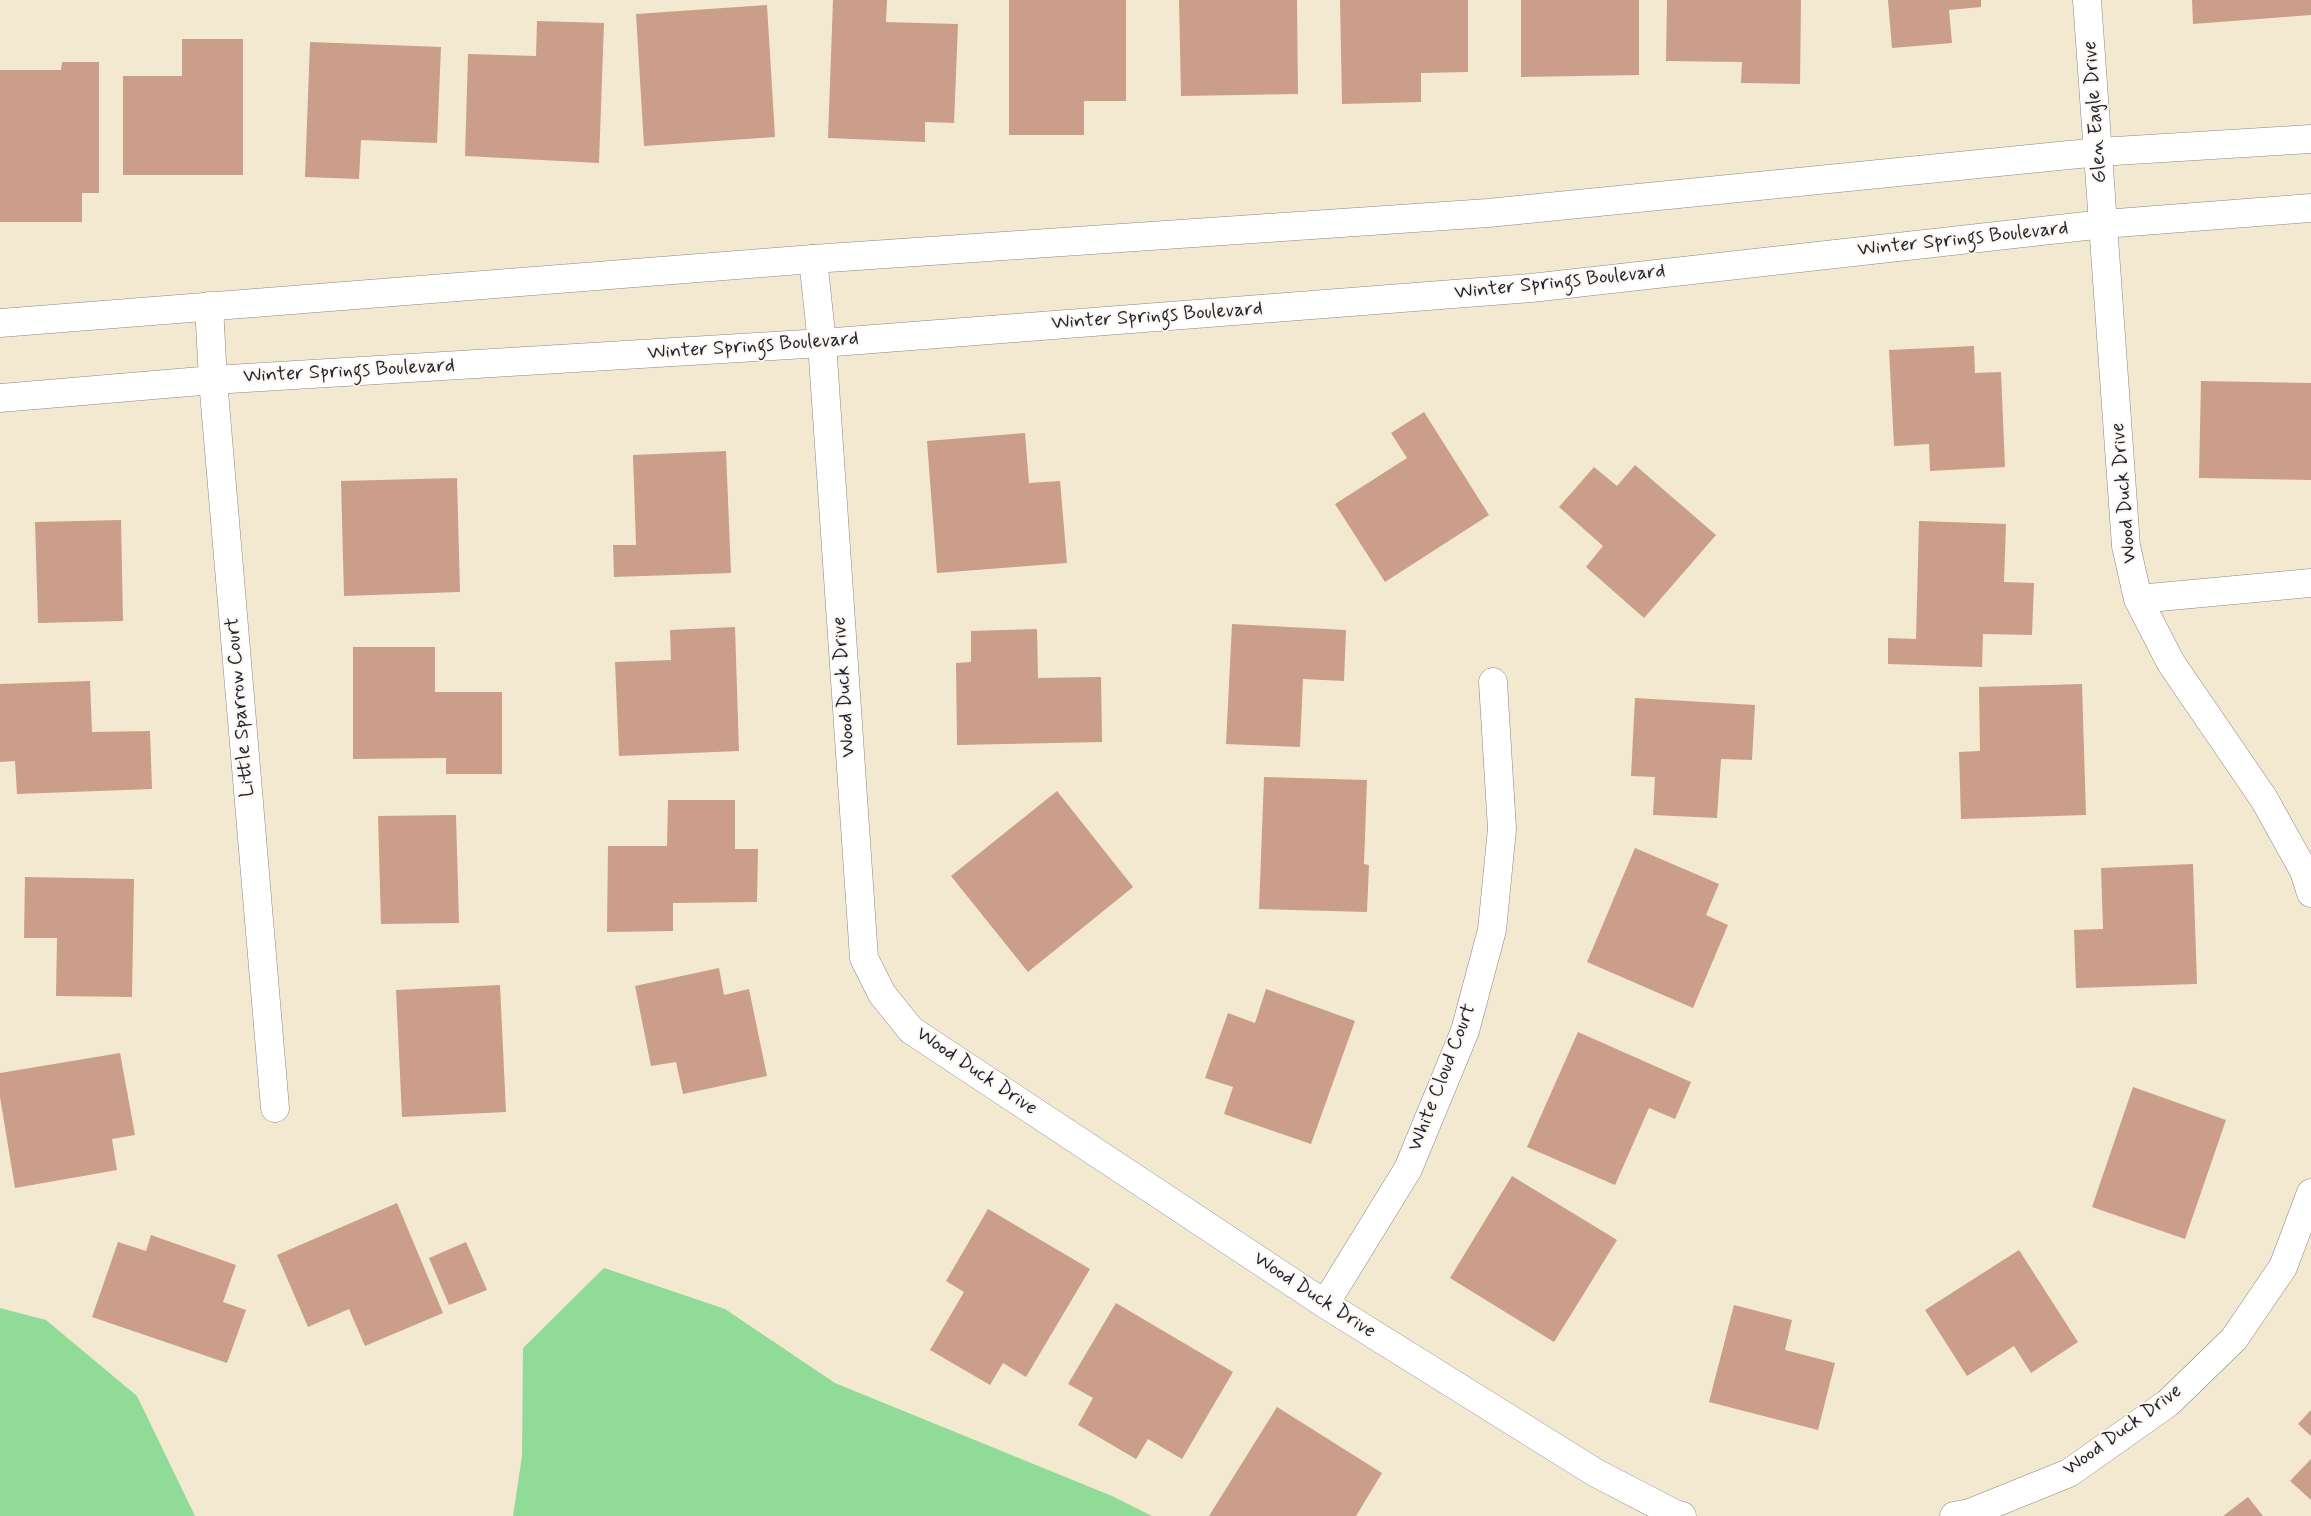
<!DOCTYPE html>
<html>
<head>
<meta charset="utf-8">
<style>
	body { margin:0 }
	canvas { display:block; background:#f2e9d0 }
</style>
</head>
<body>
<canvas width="2311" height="1516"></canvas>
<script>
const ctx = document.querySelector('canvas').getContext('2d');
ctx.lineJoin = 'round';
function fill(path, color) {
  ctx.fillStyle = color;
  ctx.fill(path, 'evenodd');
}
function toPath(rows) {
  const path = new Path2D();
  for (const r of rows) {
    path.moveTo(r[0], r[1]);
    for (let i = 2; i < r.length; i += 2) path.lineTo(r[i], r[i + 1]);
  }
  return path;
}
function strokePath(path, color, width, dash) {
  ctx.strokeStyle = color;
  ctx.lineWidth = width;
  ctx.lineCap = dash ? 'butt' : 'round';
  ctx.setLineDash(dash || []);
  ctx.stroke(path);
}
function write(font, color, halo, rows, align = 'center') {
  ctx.font = font + ' Mynerve,sans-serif';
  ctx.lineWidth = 4;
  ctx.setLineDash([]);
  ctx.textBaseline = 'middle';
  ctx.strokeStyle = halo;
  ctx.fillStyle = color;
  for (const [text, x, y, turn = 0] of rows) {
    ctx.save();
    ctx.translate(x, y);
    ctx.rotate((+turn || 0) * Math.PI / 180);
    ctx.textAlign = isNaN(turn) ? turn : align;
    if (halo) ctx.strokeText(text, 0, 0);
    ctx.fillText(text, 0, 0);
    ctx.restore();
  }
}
fill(toPath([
	[604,1268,725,1309,835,1383,1112,1496,1152,1516,513,1516,522,1456,523,1348],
	[0,1308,46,1320,137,1396,195,1516,0,1516]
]), '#90db98');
fill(toPath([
	[833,0,887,0,886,22,958,24,954,123,925,122,925,142,828,138],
	[1009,0,1126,0,1126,101,1084,101,1084,135,1009,135],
	[1179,0,1297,0,1298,94,1181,96],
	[1340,0,1468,0,1468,72,1421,73,1421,102,1342,104],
	[1521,0,1639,0,1639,75,1521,77],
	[1667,0,1801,0,1800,84,1741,83,1742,62,1666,61],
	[1888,0,1981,0,1981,7,1949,10,1952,43,1892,48],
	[2192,0,2311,0,2311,15,2193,24],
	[767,5,775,137,644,146,636,14],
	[537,21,604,23,599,163,465,156,468,54,536,56],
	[182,39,243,39,243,175,123,175,123,76,182,76],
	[310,42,441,47,437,143,361,140,359,179,305,177],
	[62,62,99,62,99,193,82,193,82,222,0,222,0,70,61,70],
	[1974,346,1975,373,2001,372,2005,467,1930,471,1929,444,1894,446,1889,350],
	[2201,381,2311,383,2311,480,2199,478],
	[1424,412,1489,515,1385,582,1335,504,1407,458,1391,433],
	[1025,433,1029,483,1060,481,1067,563,937,573,927,441],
	[726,451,731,573,614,577,613,545,636,545,633,455],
	[1635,465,1716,535,1644,618,1586,567,1603,546,1559,507,1594,467,1617,486],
	[457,478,460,592,344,596,341,481],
	[121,520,123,621,38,623,35,522],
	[1919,521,2006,524,2004,582,2034,583,2032,635,1983,634,1982,667,1888,664,1888,638,1916,639],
	[1232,624,1346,630,1344,681,1303,679,1300,747,1226,744],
	[735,627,739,751,619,756,615,662,671,660,670,630],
	[1037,629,1038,678,1101,677,1102,742,957,745,956,663,971,662,971,631],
	[353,647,435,647,435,692,502,692,502,774,446,774,446,758,353,759],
	[90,681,92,732,150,731,152,789,17,794,15,761,0,762,0,684],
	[2082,684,2086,815,1961,819,1959,752,1980,751,1979,687],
	[1635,698,1755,705,1752,760,1721,759,1717,818,1653,815,1655,777,1631,776],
	[1264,777,1367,780,1364,864,1369,865,1367,912,1259,909],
	[1057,791,1133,887,1028,972,951,876],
	[668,800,735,800,735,849,758,849,757,902,673,903,673,931,607,932,608,846,667,846],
	[456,815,459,923,381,924,378,816],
	[1635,848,1719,884,1706,915,1728,925,1693,1008,1587,962],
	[2193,864,2197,984,2076,988,2074,930,2103,929,2101,868],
	[25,877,134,879,132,997,56,996,57,938,24,938],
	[719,968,724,995,749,989,767,1076,683,1094,676,1062,651,1066,635,986],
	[500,985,506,1112,402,1117,396,990],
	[1266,989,1355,1021,1311,1144,1224,1114,1233,1087,1205,1078,1228,1013,1255,1023],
	[1578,1032,1691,1082,1675,1119,1649,1108,1615,1185,1527,1147],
	[120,1053,135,1135,112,1139,117,1170,15,1188,0,1097,0,1073],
	[2133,1087,2226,1120,2185,1239,2092,1207],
	[1512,1176,1617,1240,1554,1342,1450,1278],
	[397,1203,443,1313,365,1346,349,1309,308,1327,277,1255],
	[988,1209,1090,1269,1026,1377,1003,1363,990,1385,930,1350,964,1292,946,1281],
	[151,1235,236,1265,223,1302,246,1310,227,1363,92,1317,118,1242,146,1251],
	[466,1242,487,1290,449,1305,429,1258],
	[2019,1250,2078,1342,2031,1373,2014,1346,1967,1376,1925,1310],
	[1116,1303,1233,1372,1182,1459,1148,1439,1136,1459,1078,1425,1093,1398,1068,1384],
	[1734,1305,1792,1320,1785,1350,1835,1363,1818,1430,1709,1402],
	[1277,1407,1382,1473,1356,1516,1209,1516],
	[2311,1410,2311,1436,2298,1424],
	[2311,1459,2311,1500,2290,1481],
	[2248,1497,2263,1516,2223,1516]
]), '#cb9e8b');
const minor = toPath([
	[2087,0,2126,546,2138,599,2171,663,2264,799,2304,871,2311,893],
	[813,259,822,343,864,958,882,994,911,1030,1325,1304,1596,1473,1675,1514,1682,1516],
	[209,306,213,380,275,1108],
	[2138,599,2311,583],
	[1325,1304,1408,1169,1465,1031,1492,930,1502,829,1493,682],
	[1954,1516,1970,1513,2069,1473,2168,1403,2234,1339,2283,1267,2311,1193]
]);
const tertiary = toPath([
	[0,323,813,259,1488,213,2099,152,2311,139],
	[0,398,213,380,822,343,1531,288,2104,224,2311,208]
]);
strokePath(minor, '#8a8686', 29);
strokePath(tertiary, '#8a8686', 29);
strokePath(minor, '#fff', 28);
strokePath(tertiary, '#fff', 28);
write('20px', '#22223b', '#fbf7ec', [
	["Glen Eagle Drive",2096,112,-94],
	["Winter Springs Boulevard",1963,240,-6],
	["Winter Springs Boulevard",1560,283,-6],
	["Winter Springs Boulevard",1157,317,-4],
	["Winter Springs Boulevard",753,347,-4],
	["Winter Springs Boulevard",349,372,-3],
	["Wood Duck Drive",2125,493,-95],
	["Wood Duck Drive",845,687,-94],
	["Little Sparrow Court",241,707,-95],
	["Wood Duck Drive",976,1072,34],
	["White Cloud Court",1443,1078,-69],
	["Wood Duck Drive",1314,1296,33],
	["Wood Duck Drive",2123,1431,-36]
]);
</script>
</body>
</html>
